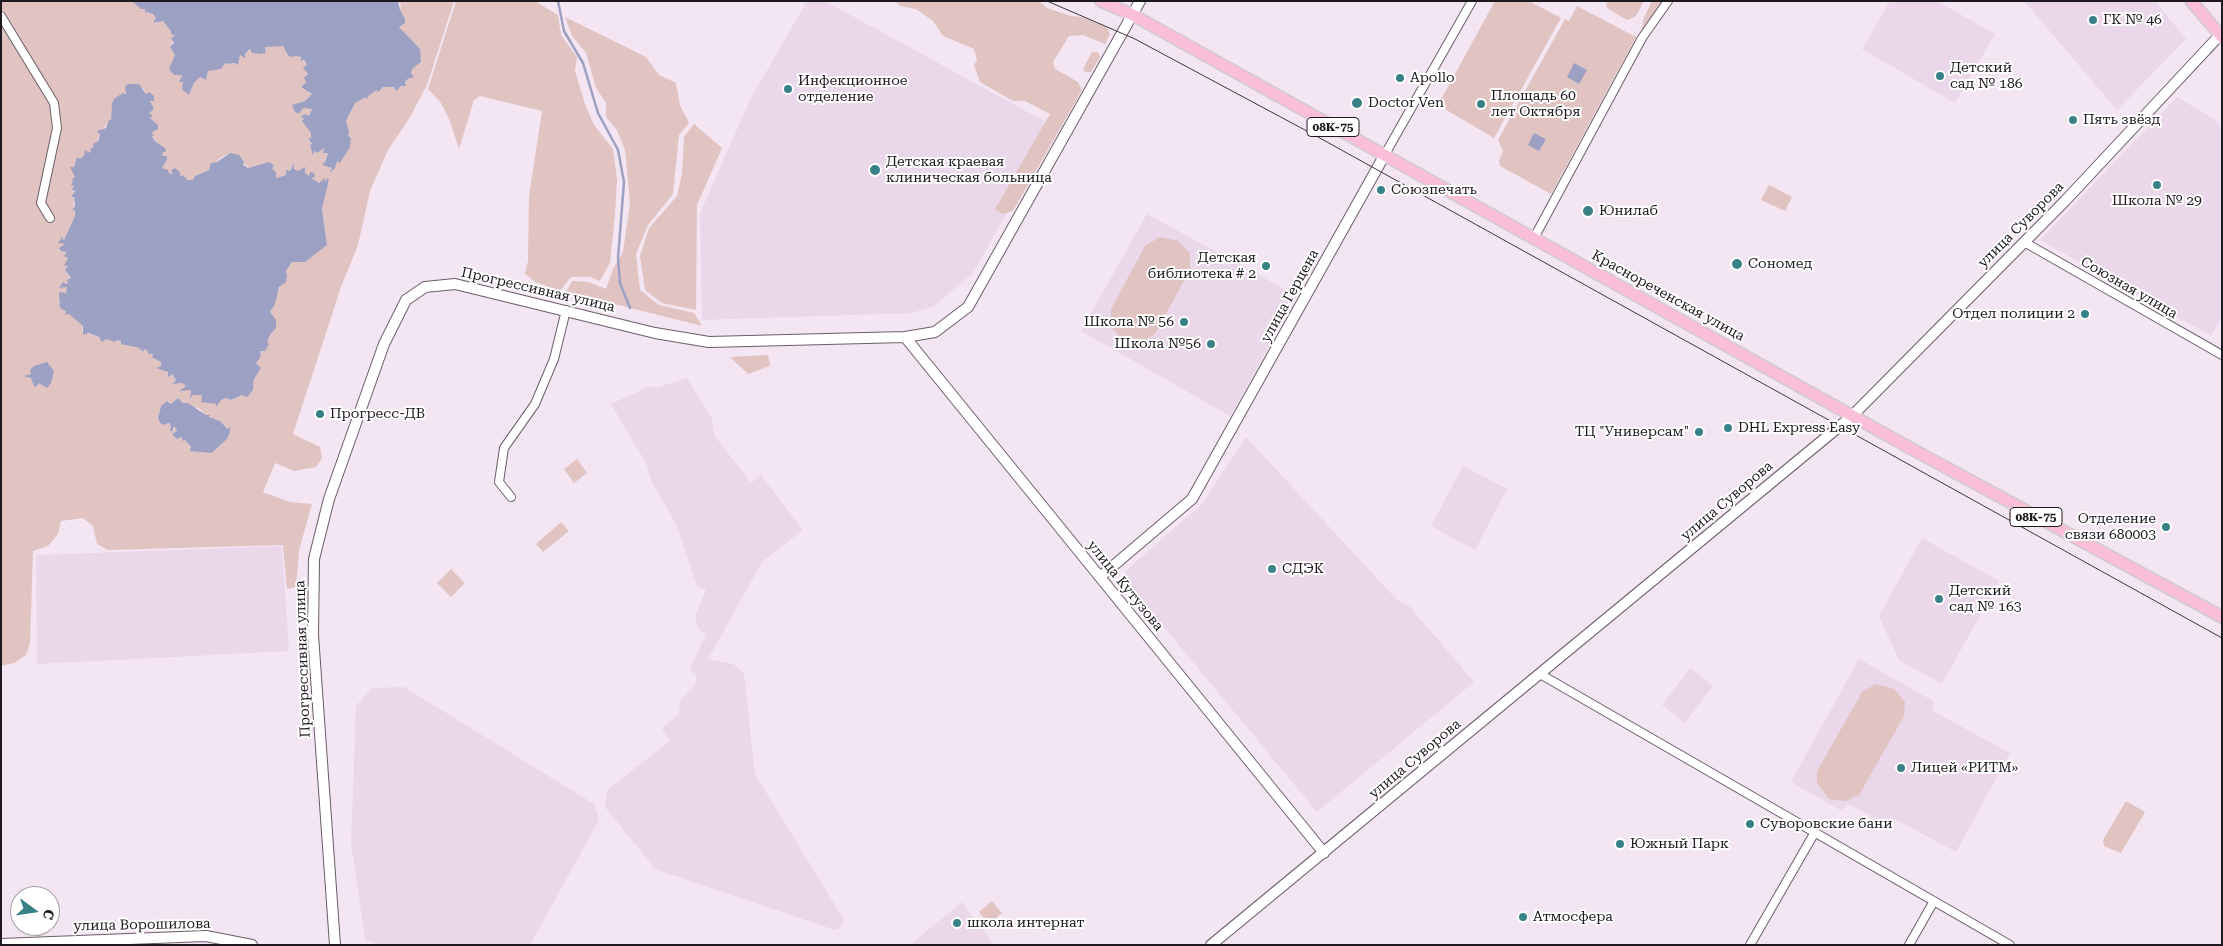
<!DOCTYPE html>
<html>
<head>
<meta charset="utf-8">
<style>
	body { margin:0 }
	#map { position:relative; width:2223px; height:946px; overflow:hidden; background:#f3e5f2; font-family:"Roboto Serif",serif }
	canvas { display:block }
	.frame { position:absolute; inset:0; border:2px solid #1e191e; pointer-events:none }
	.north { position:absolute; left:10px; top:886px; width:50px; height:50px; box-sizing:border-box; background:#fff; border:1px solid #a5a3a5; border-radius:50%; rotate:104deg; font-size:14px; font-weight:700; line-height:20px; text-align:center; color:#1e191e }
	.north::after { content:''; display:block; margin:auto; width:18px; height:22px; background:#388186; clip-path:polygon(50% 0,100% 100%,50% 72%,0 100%) }
</style>
</head>
<body>
<div id="map">
<canvas width="2223" height="946"></canvas>
<div class="frame"></div>
<div class="north">С</div>
</div>
<script>
const ctx = document.querySelector('canvas').getContext('2d');
ctx.lineJoin = 'round';
function fill(path, color) {
  ctx.fillStyle = color;
  ctx.fill(path, 'evenodd');
}
function toPath(rows) {
  const path = new Path2D();
  for (const r of rows) {
    path.moveTo(r[0], r[1]);
    for (let i = 2; i < r.length; i += 2) path.lineTo(r[i], r[i + 1]);
  }
  return path;
}
function strokePath(path, color, width, dash) {
  ctx.strokeStyle = color;
  ctx.lineWidth = width;
  ctx.lineCap = dash ? 'butt' : 'round';
  ctx.setLineDash(dash || []);
  ctx.stroke(path);
}
function write(font, color, halo, rows, align = 'center') {
  ctx.font = font + ' "Roboto Serif",serif';
  ctx.lineWidth = 4;
  ctx.setLineDash([]);
  ctx.textBaseline = 'middle';
  ctx.strokeStyle = halo;
  ctx.fillStyle = color;
  for (const [text, x, y, turn = 0] of rows) {
    ctx.save();
    ctx.translate(x, y);
    ctx.rotate((+turn || 0) * Math.PI / 180);
    ctx.textAlign = isNaN(turn) ? turn : align;
    if (halo) ctx.strokeText(text, 0, 0);
    ctx.fillText(text, 0, 0);
    ctx.restore();
  }
}
fill(toPath([
	[807,1,825,1,1055,127,973,273,933,307,911,313,702,320,700,213,750,100],
	[1890,1,1937,1,1995,34,1955,103,1862,49],
	[2024,1,2155,1,2186,39,2117,110],
	[2177,97,2216,120,2222,130,2222,317,2211,336,2040,240],
	[1147,214,1297,296,1230,416,1081,331],
	[687,378,712,419,714,435,751,483,761,475,803,530,762,562,708,659,733,664,744,673,755,774,844,920,841,927,835,930,655,869,605,807,607,790,670,741,663,731,663,727,679,715,680,700,694,687,697,676,690,669,706,634,698,629,695,616,706,590,697,586,677,526,651,480,646,463,611,404,650,386,656,388],
	[1246,437,1396,599,1410,607,1474,682,1317,812,1121,575,1202,504],
	[1463,466,1507,489,1475,550,1431,526],
	[1922,538,1999,581,1942,684,1899,660,1879,616],
	[282,546,289,651,37,664,36,555],
	[1859,659,1935,702,1931,710,2010,753,1956,852,1891,817,1887,825,1847,803,1842,811,1791,782],
	[1690,668,1713,686,1685,723,1662,705],
	[404,687,594,804,599,820,530,945,378,945,365,939,351,843,356,706,372,688],
	[962,902,994,945,910,945]
]), '#ebd7ea');
fill(toPath([
	[1,1,132,1,148,11,147,13,153,14,157,18,155,24,160,21,163,21,175,35,170,47,175,55,173,64,182,75,179,82,183,82,189,95,194,83,200,77,206,79,208,71,225,63,238,64,240,55,244,56,250,49,266,53,265,47,283,45,290,55,300,57,307,65,306,82,301,87,312,94,305,101,299,103,295,107,298,114,303,107,312,108,309,117,302,117,311,133,311,149,314,153,315,151,317,152,325,148,325,153,328,153,325,160,327,166,332,168,332,171,337,161,343,158,350,143,351,137,348,135,346,121,355,102,383,87,394,87,395,90,403,86,408,79,413,77,411,73,413,67,421,62,420,51,399,27,399,25,405,23,400,10,401,4,397,1,454,1,427,85,409,119,388,150,370,191,358,245,341,287,293,434,320,447,322,458,316,467,294,471,275,463,263,492,290,502,312,504,299,550,296,587,287,589,283,545,108,550,97,544,93,526,83,518,61,521,58,534,48,546,33,551,30,643,26,655,14,663,1,666],
	[143,88,152,107,149,111,150,118,156,124,151,133,152,136,161,147,160,156,167,161,162,168,169,173,186,180,193,180,195,176,209,170,220,158,230,153,249,168,269,163,274,165,271,169,276,178,286,175,294,164,294,169,297,171,305,168,305,174,309,176,312,175,312,179,319,183,325,180,325,183,329,180,322,209,327,244,305,262,292,262,286,271,270,312,276,328,270,335,256,363,261,368,254,379,253,390,231,400,226,398,221,400,202,395,193,395,191,398,191,390,180,390,186,386,182,383,172,383,176,380,172,373,157,368,161,366,161,362,147,349,142,352,141,348,134,345,121,343,121,341,117,340,100,338,82,331,83,326,59,303,61,295,66,293,68,286,63,282,67,284,68,282,66,280,71,278,67,274,68,257,65,256,68,251,66,244,59,243,62,239,64,240,75,217,73,195,75,177,71,167,74,168,84,156,91,154,102,130,111,120,113,101,127,92],
	[45,363,39,382,33,382,31,378,24,376,32,374,32,371],
	[178,398,183,403,200,409,206,415,210,415,211,419,220,421,229,429,230,433,227,439,212,453,193,450,185,440,174,436,177,431,175,427,173,427,174,431,170,431,172,426,169,423,163,425,160,423,159,413,161,406,169,401,171,404],
	[456,1,535,1,558,15,561,35,577,57,575,71,585,104,594,125,613,149,617,180,615,214,610,263,600,281,590,277,571,277,560,291,535,282,525,274,528,261,529,196,542,111,480,96,474,100,459,149,450,121,441,103,428,89],
	[895,1,1039,1,1047,8,1071,16,1082,17,1106,27,1110,34,1105,44,1083,35,1069,36,1053,62,1055,69,1078,82,1082,90,1013,211,1003,214,995,209,1050,114,1025,101,1013,101,980,82,974,65,977,60,974,49,943,36,933,21,916,9,900,6],
	[1495,1,1529,1,1561,18,1494,138,1438,105],
	[1606,1,1644,1,1636,16,1627,20,1607,8],
	[1652,1,1663,1,1641,34,1644,17],
	[1577,6,1636,37,1551,194,1500,166,1499,161,1503,151,1498,140,1565,19,1569,21],
	[565,17,646,57,659,75,676,83,680,105,689,123,679,135,673,194,648,225,636,254,640,290,659,305,694,313,702,326,566,292,572,281,589,282,606,289,613,269,623,252,630,203,625,150,617,130,606,117,606,103,596,88,586,53,572,36],
	[1092,52,1098,52,1100,57,1091,72,1085,72,1083,69],
	[694,124,722,148,697,205,696,310,662,303,645,290,640,256,649,228,677,196,682,174,684,137],
	[1769,185,1792,197,1785,211,1761,200],
	[1160,237,1178,241,1190,253,1190,270,1155,334,1142,343,1123,340,1111,327,1111,309,1145,246],
	[768,355,770,366,748,374,730,357],
	[577,459,587,473,574,483,564,469],
	[561,522,569,531,543,552,536,544],
	[451,569,465,583,451,597,437,583],
	[1876,684,1894,689,1905,702,1904,716,1859,795,1846,801,1829,799,1817,783,1817,771,1862,692],
	[2126,801,2145,812,2121,853,2104,846,2103,840],
	[992,901,1002,913,989,924,979,912]
]), '#e1c3c2');
fill(toPath([
	[132,1,398,1,400,10,405,19,405,23,399,27,420,49,421,62,413,68,411,73,414,77,408,79,405,82,406,86,401,86,396,91,394,87,383,87,378,92,377,90,368,96,368,99,366,97,355,103,346,121,349,132,348,135,351,138,350,147,340,163,337,161,335,168,331,172,330,172,332,168,322,165,325,162,328,153,323,153,324,148,317,153,315,151,313,155,310,145,312,144,308,138,311,139,311,133,302,121,304,119,301,117,305,114,309,116,312,109,303,108,299,114,295,112,292,105,305,101,312,94,301,87,306,82,304,78,308,74,303,68,307,65,304,60,301,61,301,57,296,56,291,57,291,55,289,57,283,46,265,47,266,53,260,54,252,53,250,49,245,54,245,58,240,55,238,65,234,63,229,64,225,63,221,69,208,71,206,80,200,77,194,83,189,95,182,89,183,82,179,82,182,75,174,75,169,69,175,55,170,47,174,42,171,39,175,35,171,34,171,31,163,21,153,23,156,18,153,14,145,12,145,9,141,9],
	[1574,63,1587,70,1579,84,1567,77],
	[128,84,139,84,146,94,149,92,154,96,154,101,150,101,154,109,149,113,153,116,150,118,158,125,158,129,151,133,154,135,152,136,155,141,165,148,166,152,163,152,162,156,167,156,167,160,162,168,168,170,169,173,173,174,171,170,175,168,180,172,180,177,182,175,187,179,186,180,193,180,195,176,209,170,211,163,217,162,230,153,239,155,244,162,243,165,248,168,269,162,274,165,272,169,276,172,276,178,286,175,286,170,290,171,294,163,294,169,298,171,305,167,305,173,309,176,310,172,314,173,315,177,311,178,319,183,325,178,325,183,327,178,329,180,322,209,327,245,305,262,292,262,286,271,287,276,286,282,279,287,275,304,270,312,276,320,276,328,270,335,267,342,269,344,265,351,261,351,260,358,256,363,261,368,254,379,253,390,247,397,242,395,231,400,226,398,221,400,216,407,216,404,201,402,202,395,193,395,190,399,191,390,179,391,186,386,182,383,172,384,176,380,172,374,168,377,168,372,156,368,161,366,161,362,152,357,153,354,149,354,146,349,142,352,141,349,138,350,140,348,121,344,121,341,117,340,115,342,106,339,102,342,99,337,88,333,83,335,83,326,69,314,65,315,66,311,60,308,59,292,66,293,67,287,59,288,63,282,67,284,68,282,66,280,71,278,65,270,68,266,64,266,68,258,64,256,67,252,61,251,59,248,65,244,58,243,61,239,60,236,64,240,75,216,75,210,72,211,75,206,74,197,71,197,75,191,72,190,74,186,71,185,73,180,75,181,72,179,75,177,70,167,74,167,77,157,80,159,84,156,85,150,90,153,91,148,94,147,93,144,98,141,100,135,97,131,106,128,109,120,111,120,112,103,115,98,123,93,126,94,125,86],
	[1534,133,1546,139,1539,151,1528,145],
	[47,362,54,371,51,383,47,388,39,383,36,387,34,386,31,378,23,376,31,374,30,370,34,366],
	[178,398,183,403,188,403,206,415,210,415,209,417,220,421,228,429,230,427,230,433,227,439,212,453,190,451,191,447,185,440,183,441,181,437,177,439,172,434,177,431,175,427,173,427,173,431,170,431,171,426,169,423,163,425,160,423,158,418,161,406,167,401,171,404]
]), '#9ca1c3');
strokePath(toPath([
	[558,1,564,31,583,63,598,113,618,150,624,182,618,258,620,283,630,308]
]), '#9ca1c3', 2.5);
const street = toPath([
	[1,16,54,103,57,128,41,203,50,218],
	[1384,156,1472,1],
	[1534,238,1642,38,1668,1],
	[2024,242,2222,355],
	[511,497,499,482,504,448,535,404,554,359,566,310],
	[1540,674,2010,945],
	[1750,945,1815,832],
	[1909,945,1934,901]
]);
const secondary = toPath([
	[905,337,1324,853],
	[1100,577,1192,499,1384,156],
	[1,944,206,936,252,945],
	[335,945,313,635,314,559,329,499,384,344,406,300,425,287,455,284,655,333,709,342,905,337,935,332,968,307,1140,1],
	[1211,945,1852,416,2065,201,2220,35]
]);
const primary = toPath([
	[1101,1,1133,15,1910,448,2222,617],
	[2191,1,2222,37]
]);
strokePath(street, '#6a5e69', 10);
strokePath(secondary, '#6a5e69', 12);
strokePath(primary, '#ceccce', 14);
strokePath(street, '#fff', 8);
strokePath(secondary, '#fff', 10);
strokePath(primary, '#fbbed7', 11);
strokePath(toPath([
	[1047,1,1135,39,1318,137,2222,638]
]), '#3d373d', 1);
for (const [x, y, r, color] of [
	[2093,20,5,"#388186"],
	[1940,76,5,"#388186"],
	[1400,78,5,"#388186"],
	[788,89,5,"#388186"],
	[1357,103,6,"#388186"],
	[1481,104,5,"#388186"],
	[2073,120,5,"#388186"],
	[875,170,6,"#388186"],
	[2157,185,5,"#388186"],
	[1381,190,5,"#388186"],
	[1588,211,6,"#388186"],
	[1737,264,6,"#388186"],
	[1266,266,5,"#388186"],
	[2085,314,5,"#388186"],
	[1184,322,5,"#388186"],
	[1211,344,5,"#388186"],
	[320,414,5,"#388186"],
	[1728,428,5,"#388186"],
	[1699,432,5,"#388186"],
	[2166,527,5,"#388186"],
	[1272,569,5,"#388186"],
	[1939,599,5,"#388186"],
	[1901,768,5,"#388186"],
	[1750,824,5,"#388186"],
	[1620,844,5,"#388186"],
	[1523,917,5,"#388186"],
	[957,923,5,"#388186"]
]) {
  const dot = new Path2D();
  dot.arc(x, y, r, 0, 2 * Math.PI);
  ctx.fillStyle = color;
  ctx.fill(dot);
  strokePath(dot, '#fff', 2);
}
for (const [x, y, w] of [
	[1333,127,52],
	[2036,517,52]
]) {
  const box = new Path2D();
  box.roundRect(x - w / 2, y - 9.5, w, 19, 4);
  ctx.fillStyle = '#fff';
  ctx.fill(box);
  strokePath(box, '#1e191e', 1);
}
write('bold 12px', '#1e191e', null, [
	["08К-75",1333,127],
	["08К-75",2036,517]
]);
write('14px', '#1e191e', '#fff', [
	["ГК № 46",2103,20],
	["Детский",1950,68],
	["сад № 186",1950,84],
	["Apollo",1410,78],
	["Инфекционное",798,81],
	["отделение",798,97],
	["Площадь 60",1491,96],
	["лет Октября",1491,112],
	["Doctor Ven",1368,103],
	["Пять звёзд",2083,120],
	["Детская краевая",886,162],
	["клиническая больница",886,178],
	["Союзпечать",1391,190],
	["Школа № 29",2157,201,"center"],
	["Юнилаб",1599,211],
	["Детская",1256,258,"right"],
	["библиотека # 2",1256,274,"right"],
	["Сономед",1748,264],
	["Отдел полиции 2",2075,314,"right"],
	["Школа № 56",1174,322,"right"],
	["Школа №56",1201,344,"right"],
	["Прогресс-ДВ",330,414],
	["DHL Express Easy",1738,428],
	["ТЦ \"Универсам\"",1689,432,"right"],
	["Отделение",2156,519,"right"],
	["связи 680003",2156,535,"right"],
	["СДЭК",1282,569],
	["Детский",1949,591],
	["сад № 163",1949,607],
	["Лицей «РИТМ»",1911,768],
	["Суворовские бани",1760,824],
	["Южный Парк",1630,844],
	["Атмосфера",1533,917],
	["школа интернат",967,923]
], 'left');
write('14px', '#1e191e', '#fff', [
	["улица Суворова",2021,225,-45],
	["Союзная улица",2129,288,30],
	["Прогрессивная улица",538,290,13],
	["улица Герцена",1290,296,-61],
	["Краснореченская улица",1668,296,29],
	["улица Суворова",1727,501,-40],
	["улица Кутузова",1125,586,51],
	["Прогрессивная улица",303,659,-92],
	["улица Суворова",1415,759,-40],
	["улица Ворошилова",142,925,-1]
]);
</script>
</body>
</html>
